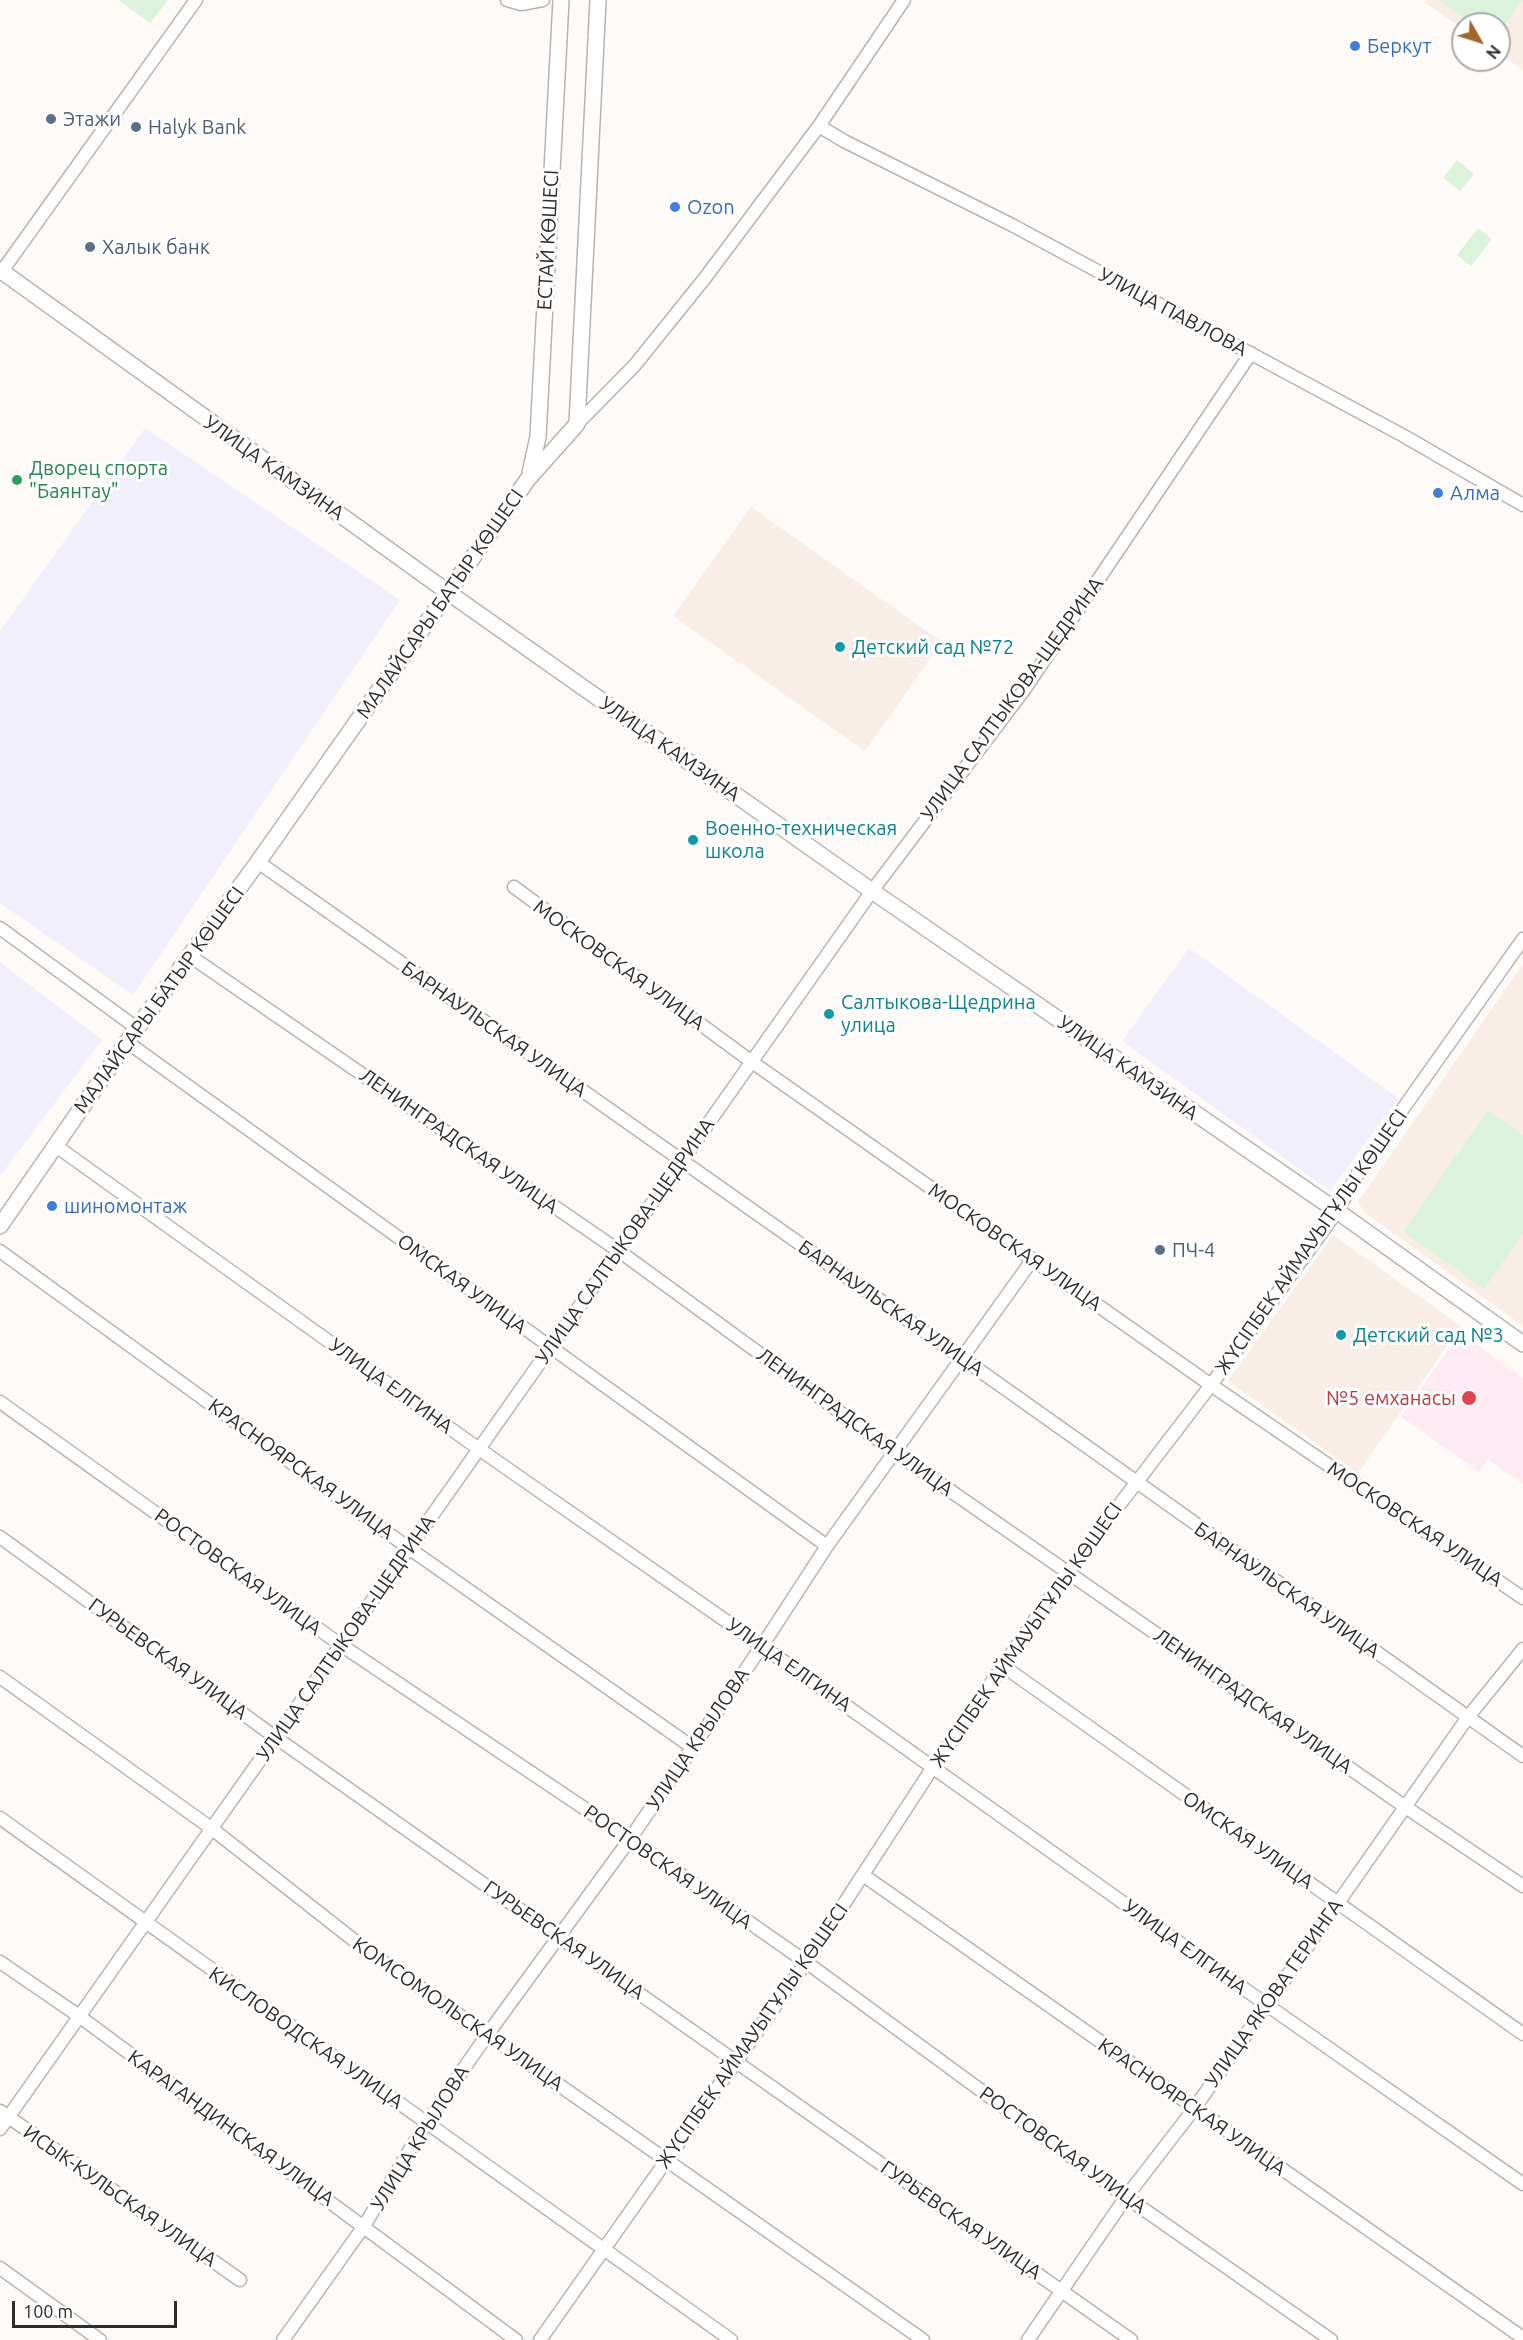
<!DOCTYPE html>
<html>
<head>
<meta charset="utf-8">
<style>
	body { margin:0 }
	#map { position:relative; width:1523px; height:2340px; overflow:hidden; background:#fdfaf7; font-family:Ubuntu,sans-serif }
	canvas { display:block }
	.north { position:absolute; left:1451px; top:12px; width:60px; height:60px; box-sizing:border-box; background:#fff; border:2px solid #ababab; border-radius:50%; rotate:129deg; font-size:16px; font-weight:700; line-height:24px; text-align:center; color:#2e2d2c }
	.north::after { content:''; display:block; margin:auto; width:21px; height:27px; background:#a4662c; clip-path:polygon(50% 0,100% 100%,50% 72%,0 100%) }
	.scale { position:absolute; left:12px; top:2301px; width:165px; height:27px; box-sizing:border-box; border:3px solid #2e2d2c; border-top:0; padding-left:8px; font-size:18px; line-height:21px; white-space:nowrap; color:#2e2d2c; -webkit-text-stroke:4px #fff; paint-order:stroke }
</style>
</head>
<body>
<div id="map">
<canvas width="1523" height="2340"></canvas>
<div class="north">N</div>
<div class="scale">100 m</div>
</div>
<script>
const ctx = document.querySelector('canvas').getContext('2d');
ctx.lineJoin = 'round';
function fill(path, color) {
  ctx.fillStyle = color;
  ctx.fill(path, 'evenodd');
}
function toPath(rows) {
  const path = new Path2D();
  for (const r of rows) {
    path.moveTo(r[0], r[1]);
    for (let i = 2; i < r.length; i += 2) path.lineTo(r[i], r[i + 1]);
  }
  return path;
}
function strokePath(path, color, width, dash) {
  ctx.strokeStyle = color;
  ctx.lineWidth = width;
  ctx.lineCap = dash ? 'butt' : 'round';
  ctx.setLineDash(dash || []);
  ctx.stroke(path);
}
function write(font, color, halo, rows, align = 'center') {
  ctx.font = font + ' Ubuntu,sans-serif';
  ctx.lineWidth = 6;
  ctx.setLineDash([]);
  ctx.textBaseline = 'middle';
  ctx.strokeStyle = halo;
  ctx.fillStyle = color;
  for (const [text, x, y, turn = 0] of rows) {
    ctx.save();
    ctx.translate(x, y);
    ctx.rotate((+turn || 0) * Math.PI / 180);
    ctx.textAlign = isNaN(turn) ? turn : align;
    if (halo) ctx.strokeText(text, 0, 0);
    ctx.fillText(text, 0, 0);
    ctx.restore();
  }
}
fill(toPath([
	[1425,0,1523,0,1523,70,1499,53,1499,24,1463,24,1463,29,1424,2],
	[751,507,942,642,865,751,673,616],
	[1523,964,1523,1326,1365,1213,1358,1202],
	[1333,1235,1461,1326,1358,1473,1228,1381]
]), '#f8ede7');
fill(toPath([
	[145,428,400,600,133,995,0,903,0,631],
	[1189,948,1398,1098,1330,1191,1122,1041],
	[0,962,102,1040,0,1176]
]), '#f1effc');
fill(toPath([
	[1460,1333,1523,1378,1523,1484,1488,1459,1479,1472,1401,1417]
]), '#feeaf3');
fill(toPath([
	[118,0,168,0,150,23],
	[1439,0,1523,0,1499,32,1499,24,1472,24],
	[1457,160,1474,174,1460,191,1443,178],
	[1478,228,1492,239,1471,266,1457,255],
	[1488,1110,1523,1135,1523,1233,1484,1289,1403,1232]
]), '#dbf3dc');
const minor = toPath([
	[507,0,521,4,543,0],
	[819,126,844,141,1012,225,1404,436,1523,505],
	[0,274,196,0],
	[577,424,634,366,705,278,819,126,904,0],
	[258,862,962,1358,1523,1756],
	[514,887,752,1062,1211,1385,1523,1598],
	[0,928,138,1029],
	[190,956,619,1251,896,1453,1404,1806,1523,1886],
	[127,1042,827,1546],
	[56,1146,479,1449,762,1646,1267,2005,1523,2184],
	[0,1251,410,1549,692,1747],
	[0,1402,341,1645,630,1839,806,1962,1126,2197,1331,2340],
	[0,1537,275,1737,1131,2340],
	[1003,1666,1523,2034],
	[0,1677,211,1828,365,1949,923,2340],
	[0,1818,731,2340],
	[863,1875,1523,2338],
	[0,1962,79,2016,516,2340],
	[0,2111,240,2280],
	[0,2129,872,891,1024,690,1251,353],
	[0,2268,100,2340],
	[283,2340,364,2226,426,2123,487,2035,630,1839,762,1646,827,1546,1033,1259],
	[540,2340,806,1962,933,1767,1068,1572,1211,1385,1337,1211,1361,1168,1523,939],
	[1028,2340,1126,2197,1194,2109,1468,1717,1523,1649]
]);
const major = toPath([
	[0,270,449,593,872,891,1337,1211,1523,1344],
	[530,473,538,437,561,0],
	[0,1226,127,1042,258,862,528,479,577,424,598,0]
]);
strokePath(minor, '#b8b4b2', 15);
strokePath(major, '#b8b4b2', 18);
strokePath(minor, '#fff', 12);
strokePath(major, '#fff', 15);
for (const [x, y, r, color] of [
	[1355,46,6,"#3f7fe0"],
	[51,119,6,"#5c6f8a"],
	[136,127,6,"#5c6f8a"],
	[675,207,6,"#3f7fe0"],
	[90,247,6,"#5c6f8a"],
	[17,480,6,"#2e9e5b"],
	[1438,493,6,"#3f7fe0"],
	[840,647,6,"#0f9aa8"],
	[693,840,6,"#0f9aa8"],
	[829,1014,6,"#0f9aa8"],
	[52,1206,6,"#3f7fe0"],
	[1160,1250,6,"#5c6f8a"],
	[1341,1335,6,"#0f9aa8"],
	[1469,1398,8,"#e0444e"]
]) {
  const dot = new Path2D();
  dot.arc(x, y, r, 0, 2 * Math.PI);
  ctx.fillStyle = color;
  ctx.fill(dot);
  strokePath(dot, '#fff', 2);
}
write('20px', '#366cbe', '#fff', [
	["Беркут",1367,46],
	["Ozon",687,207],
	["Алма",1450,493],
	["шиномонтаж",64,1206]
], 'left');
write('20px', '#4e5e75', '#fff', [
	["Этажи",63,119],
	["Halyk Bank",148,127],
	["Халык банк",102,247],
	["ПЧ-4",1172,1250]
], 'left');
write('20px', '#2e2d2c', '#fff', [
	["ЕСТАЙ КӨШЕСІ",548,240,-87],
	["УЛИЦА ПАВЛОВА",1173,312,28],
	["УЛИЦА КАМЗИНА",274,468,35],
	["МАЛАЙСАРЫ БАТЫР КӨШЕСІ",440,604,-55],
	["УЛИЦА САЛТЫКОВА-ЩЕДРИНА",1012,699,-54],
	["УЛИЦА КАМЗИНА",670,749,35],
	["МОСКОВСКАЯ УЛИЦА",619,965,36],
	["МАЛАЙСАРЫ БАТЫР КӨШЕСІ",159,1000,-54],
	["БАРНАУЛЬСКАЯ УЛИЦА",494,1029,35],
	["УЛИЦА КАМЗИНА",1128,1068,35],
	["ЛЕНИНГРАДСКАЯ УЛИЦА",459,1141,35],
	["УЛИЦА САЛТЫКОВА-ЩЕДРИНА",625,1241,-55],
	["ЖҮСІПБЕК АЙМАУЫТҰЛЫ КӨШЕСІ",1311,1242,-55],
	["МОСКОВСКАЯ УЛИЦА",1015,1247,35],
	["ОМСКАЯ УЛИЦА",462,1284,36],
	["БАРНАУЛЬСКАЯ УЛИЦА",891,1308,35],
	["УЛИЦА ЕЛГИНА",391,1386,36],
	["ЛЕНИНГРАДСКАЯ УЛИЦА",855,1422,36],
	["КРАСНОЯРСКАЯ УЛИЦА",301,1469,36],
	["МОСКОВСКАЯ УЛИЦА",1415,1524,34],
	["РОСТОВСКАЯ УЛИЦА",238,1572,36],
	["БАРНАУЛЬСКАЯ УЛИЦА",1287,1590,35],
	["ЖҮСІПБЕК АЙМАУЫТҰЛЫ КӨШЕСІ",1026,1635,-55],
	["УЛИЦА САЛТЫКОВА-ЩЕДРИНА",346,1638,-55],
	["ГУРЬЕВСКАЯ УЛИЦА",168,1659,36],
	["УЛИЦА ЕЛГИНА",789,1665,35],
	["ЛЕНИНГРАДСКАЯ УЛИЦА",1253,1701,35],
	["УЛИЦА КРЫЛОВА",698,1739,-56],
	["ОМСКАЯ УЛИЦА",1248,1840,35],
	["РОСТОВСКАЯ УЛИЦА",668,1867,35],
	["ГУРЬЕВСКАЯ УЛИЦА",564,1940,35],
	["УЛИЦА ЕЛГИНА",1185,1947,36],
	["УЛИЦА ЯКОВА ГЕРИНГА",1274,1993,-55],
	["КОМСОМОЛЬСКАЯ УЛИЦА",458,2014,35],
	["ЖҮСІПБЕК АЙМАУЫТҰЛЫ КӨШЕСІ",752,2036,-55],
	["КИСЛОВОДСКАЯ УЛИЦА",306,2038,35],
	["КРАСНОЯРСКАЯ УЛИЦА",1192,2107,35],
	["КАРАГАНДИНСКАЯ УЛИЦА",231,2128,36],
	["УЛИЦА КРЫЛОВА",420,2138,-58],
	["РОСТОВСКАЯ УЛИЦА",1063,2150,36],
	["ИСЫК-КУЛЬСКАЯ УЛИЦА",120,2196,35],
	["ГУРЬЕВСКАЯ УЛИЦА",961,2220,35]
]);
write('20px', '#27864d', '#fff', [
	["Дворец спорта",29,468],
	["\"Баянтау\"",29,491]
], 'left');
write('20px', '#0d838f', '#fff', [
	["Детский сад №72",852,647],
	["Военно-техническая",705,828],
	["школа",705,851],
	["Салтыкова-Щедрина",841,1002],
	["улица",841,1025],
	["Детский сад №3",1353,1335]
], 'left');
write('20px', '#be3a42', '#fff', [
	["№5 емханасы",1456,1398]
], 'right');
</script>
</body>
</html>
